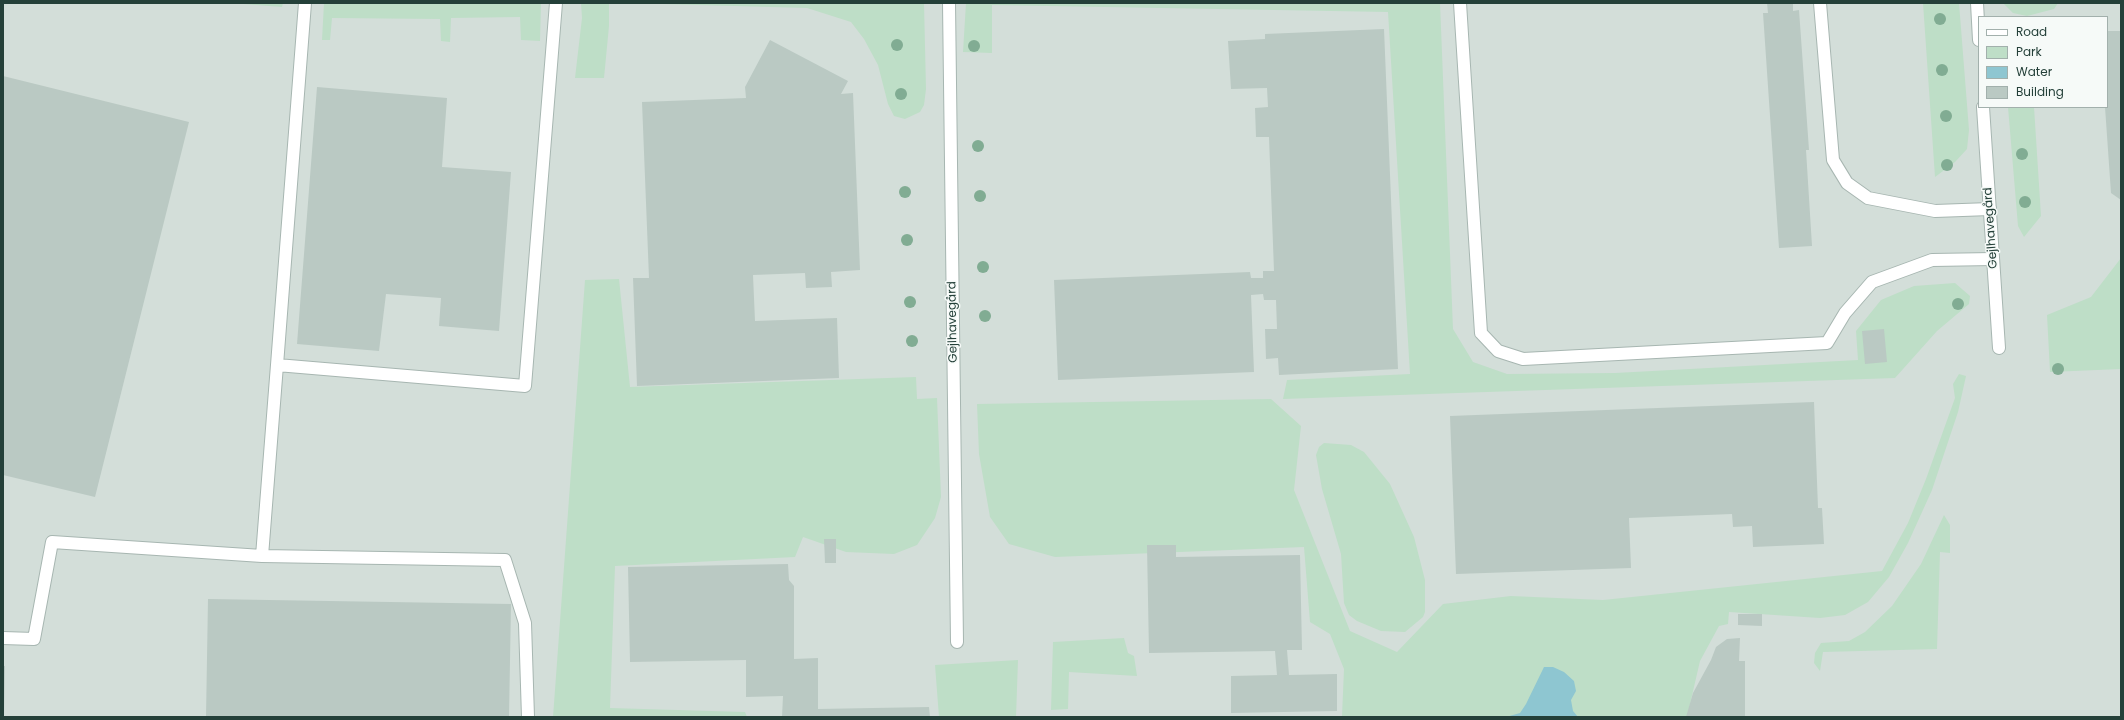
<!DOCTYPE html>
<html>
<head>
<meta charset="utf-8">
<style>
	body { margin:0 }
	#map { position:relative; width:2124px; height:720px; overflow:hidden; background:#e5eeea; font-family:Poppins,sans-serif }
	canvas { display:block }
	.frame { position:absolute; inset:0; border:4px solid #244039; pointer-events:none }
	.legend { position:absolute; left:1978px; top:16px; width:130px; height:92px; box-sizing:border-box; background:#f6faf8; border:1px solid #a2b0ac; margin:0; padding:5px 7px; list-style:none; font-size:12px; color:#244039 }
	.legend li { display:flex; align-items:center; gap:8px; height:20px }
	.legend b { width:20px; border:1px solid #a2b0ac }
</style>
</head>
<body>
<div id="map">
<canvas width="2124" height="720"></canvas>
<div class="frame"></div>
<ul class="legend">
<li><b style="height:5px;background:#fff"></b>Road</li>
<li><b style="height:11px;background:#bedec7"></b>Park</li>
<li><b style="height:11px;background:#8ec6d1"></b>Water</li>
<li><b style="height:11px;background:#bac9c3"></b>Building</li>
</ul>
</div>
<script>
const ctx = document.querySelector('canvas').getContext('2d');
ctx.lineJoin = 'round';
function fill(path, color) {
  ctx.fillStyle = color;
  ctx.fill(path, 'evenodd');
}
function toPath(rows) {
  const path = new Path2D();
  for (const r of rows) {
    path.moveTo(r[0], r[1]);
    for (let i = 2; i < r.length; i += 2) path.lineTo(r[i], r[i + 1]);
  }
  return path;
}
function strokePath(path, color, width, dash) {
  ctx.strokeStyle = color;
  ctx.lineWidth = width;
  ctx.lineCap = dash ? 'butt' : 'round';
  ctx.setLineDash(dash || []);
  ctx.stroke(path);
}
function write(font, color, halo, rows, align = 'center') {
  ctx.font = font + ' Poppins,sans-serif';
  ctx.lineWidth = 3;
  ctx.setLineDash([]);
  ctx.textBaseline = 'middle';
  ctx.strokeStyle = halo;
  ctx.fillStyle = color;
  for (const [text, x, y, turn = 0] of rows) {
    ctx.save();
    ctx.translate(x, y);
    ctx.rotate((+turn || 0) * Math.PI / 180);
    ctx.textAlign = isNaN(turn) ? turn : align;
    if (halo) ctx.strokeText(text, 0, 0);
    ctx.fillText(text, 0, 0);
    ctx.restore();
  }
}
fill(toPath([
	[3,3,2121,3,2121,717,3,717],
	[1979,17,2107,17,2107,107,1979,107]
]), '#d3ded9');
fill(toPath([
	[231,3,283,3,282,7],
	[324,3,541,3,540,41,521,40,520,17,451,18,450,42,441,41,440,19,332,18,330,40,322,40],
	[581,3,609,3,609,26,604,78,575,78,582,18],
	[626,3,924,3,926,89,924,105,920,112,905,119,894,116,888,104,878,65,864,39,851,22,807,8],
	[966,3,1440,3,1453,329,1473,362,1507,374,1615,373,1858,360,1856,331,1881,300,1914,286,1955,283,1970,296,1969,304,1937,331,1895,378,1283,399,1287,380,1410,374,1388,12,992,5,992,53,963,52],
	[1923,3,1959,3,1969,130,1967,149,1955,162,1935,177],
	[2003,3,2058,3,2054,9,2027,16,2013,13],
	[2008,107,2034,107,2041,216,2024,237,2018,226],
	[2121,258,2121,369,2050,372,2047,315,2091,297],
	[619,279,630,387,916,377,917,399,937,398,941,497,935,518,917,545,894,554,846,552,803,537,795,557,615,566,610,708,745,712,747,717,553,717,585,280],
	[1959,374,1966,376,1958,412,1932,490,1908,543,1889,577,1868,602,1845,615,1820,618,1729,612,1728,624,1719,626,1700,661,1687,717,1320,717,1342,716,1344,669,1330,634,1310,622,1304,547,1055,557,1009,544,990,517,979,454,977,404,1271,399,1301,426,1294,490,1350,631,1397,652,1443,604,1511,596,1603,600,1882,571,1908,523,1926,479,1955,398,1953,384],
	[1324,443,1351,445,1364,452,1390,484,1414,537,1425,580,1425,612,1423,617,1405,632,1381,631,1357,621,1349,615,1344,603,1341,554,1322,489,1316,455,1319,447],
	[1944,515,1950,525,1950,553,1940,552,1937,649,1823,652,1820,671,1814,663,1815,653,1821,643,1849,641,1865,632,1892,606,1921,564],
	[1124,638,1128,653,1134,656,1137,676,1069,672,1068,709,1051,710,1053,642],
	[1018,660,1016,717,939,717,935,665]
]), '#bedec7');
fill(toPath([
	[1544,667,1553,667,1564,672,1574,681,1576,691,1571,700,1573,711,1578,717,1506,717,1520,713,1526,704]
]), '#8ec6d1');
fill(toPath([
	[1767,3,1793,3,1793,11,1799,10,1809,150,1806,150,1812,246,1779,248,1763,13,1768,13],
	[1384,29,1398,369,1279,375,1278,358,1266,359,1265,329,1277,329,1276,300,1264,300,1263,294,1251,295,1254,372,1058,380,1054,280,1250,272,1251,278,1263,278,1263,271,1274,271,1269,137,1256,137,1255,108,1268,107,1267,88,1231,89,1228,41,1265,39,1265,34],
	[2107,31,2121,31,2121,200,2111,193,2105,107,2107,107],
	[770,40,848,81,841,94,853,93,860,270,831,272,832,287,806,288,805,273,753,275,755,321,837,318,839,378,637,386,633,278,649,278,642,102,746,98,745,87],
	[3,76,189,122,95,497,3,475],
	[317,87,447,98,442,167,511,172,499,331,439,326,441,298,386,294,379,351,297,344],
	[1884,329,1887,362,1865,364,1862,331],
	[1814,402,1818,508,1822,508,1824,544,1753,547,1752,526,1733,527,1732,514,1629,518,1631,568,1456,574,1450,416],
	[824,539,836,539,836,563,825,563],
	[1147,545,1176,545,1176,557,1300,555,1302,650,1287,650,1289,675,1337,674,1337,711,1231,713,1231,676,1277,675,1275,651,1149,653],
	[788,564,789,580,794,586,794,659,818,658,818,709,929,707,930,717,782,717,783,696,746,697,746,660,630,662,628,567],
	[208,599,511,604,509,717,206,717],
	[1738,614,1762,614,1762,626,1738,625],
	[1740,638,1739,661,1745,661,1745,717,1686,717,1693,693,1711,660,1716,647,1727,639],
	[3,666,5,666,4,717,3,717]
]), '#bac9c3');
const service = toPath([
	[305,3,277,365,525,386,556,3],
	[1460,3,1481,333,1498,351,1523,359,1827,343,1845,313,1872,282,1932,260,1993,259],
	[1820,3,1833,160,1847,183,1868,198,1935,211,1990,209],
	[262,556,277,365],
	[3,638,34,639,52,542,262,556,505,560,525,623,528,717]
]);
const minor = toPath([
	[949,3,957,642],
	[1977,3,1979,40],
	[1983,107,1999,348]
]);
strokePath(service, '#a7b6b1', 14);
strokePath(minor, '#a7b6b1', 14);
strokePath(service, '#fff', 12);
strokePath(minor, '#fff', 12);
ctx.fillStyle = '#81ac93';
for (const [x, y] of [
	[1940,19],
	[897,45],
	[974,46],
	[1942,70],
	[901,94],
	[1946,116],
	[978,146],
	[2022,154],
	[1947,165],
	[905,192],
	[980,196],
	[2025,202],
	[907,240],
	[983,267],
	[910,302],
	[1958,304],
	[985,316],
	[912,341],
	[2058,369]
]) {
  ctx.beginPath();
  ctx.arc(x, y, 6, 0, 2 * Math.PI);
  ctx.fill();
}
write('12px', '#244039', '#f6faf8', [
	["Gejlhavegård",1991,228,-94],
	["Gejlhavegård",953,322,-91]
]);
</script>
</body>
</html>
